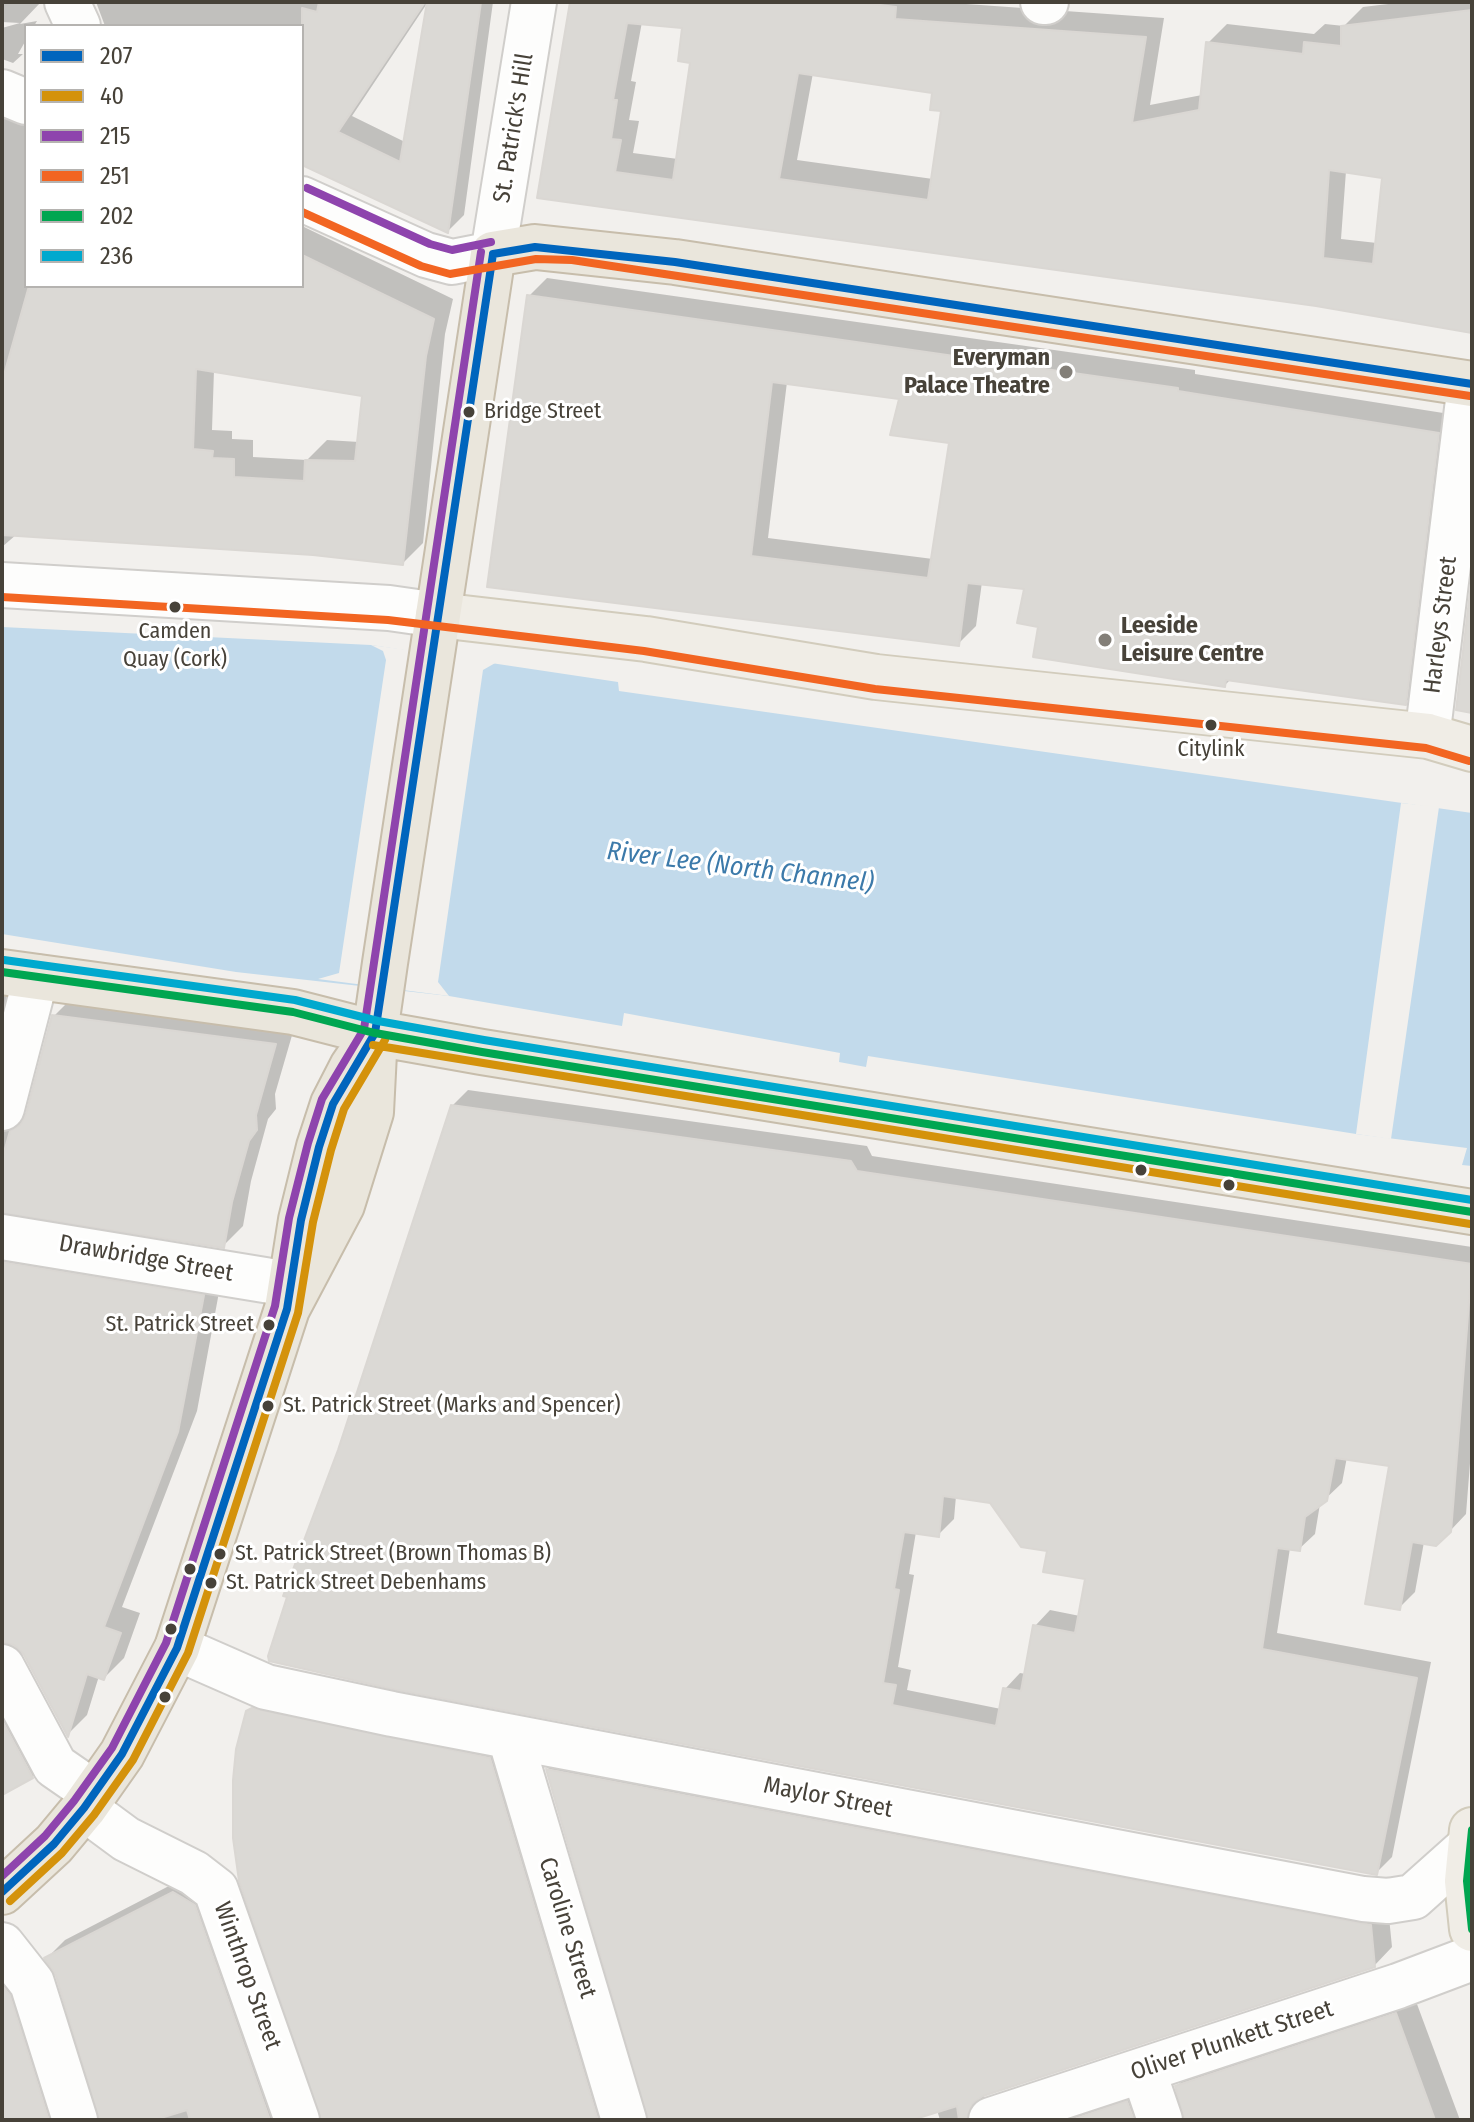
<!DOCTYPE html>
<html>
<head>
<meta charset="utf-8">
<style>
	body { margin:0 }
	#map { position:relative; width:1474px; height:2122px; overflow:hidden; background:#f2f0ed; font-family:"Fira Sans Condensed",sans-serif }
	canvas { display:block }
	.frame { position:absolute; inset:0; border:4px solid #474239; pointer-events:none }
	.legend { position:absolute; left:24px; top:24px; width:280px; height:264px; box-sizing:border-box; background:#fff; border:2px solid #b5b3b0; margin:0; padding:10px 14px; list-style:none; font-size:24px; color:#474239 }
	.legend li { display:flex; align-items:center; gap:16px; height:40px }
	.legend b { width:40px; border:2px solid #b5b3b0 }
</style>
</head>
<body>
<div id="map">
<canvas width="1474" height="2122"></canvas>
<div class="frame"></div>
<ul class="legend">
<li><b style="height:10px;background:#0065bd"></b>207</li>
<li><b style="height:10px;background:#d4920b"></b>40</li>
<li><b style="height:10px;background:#8e44ad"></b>215</li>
<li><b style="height:10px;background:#f26522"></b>251</li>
<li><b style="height:10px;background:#00a651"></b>202</li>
<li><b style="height:10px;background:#00a9ce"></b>236</li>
</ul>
</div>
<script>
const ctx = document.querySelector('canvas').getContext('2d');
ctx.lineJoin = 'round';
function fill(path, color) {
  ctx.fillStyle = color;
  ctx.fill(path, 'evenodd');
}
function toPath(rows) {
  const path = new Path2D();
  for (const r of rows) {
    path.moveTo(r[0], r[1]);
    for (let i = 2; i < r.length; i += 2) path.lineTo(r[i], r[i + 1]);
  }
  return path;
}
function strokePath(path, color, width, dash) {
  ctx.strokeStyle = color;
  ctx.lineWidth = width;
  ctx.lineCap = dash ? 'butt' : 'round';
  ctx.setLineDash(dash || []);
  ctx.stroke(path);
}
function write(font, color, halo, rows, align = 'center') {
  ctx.font = font + ' "Fira Sans Condensed",sans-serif';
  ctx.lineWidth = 6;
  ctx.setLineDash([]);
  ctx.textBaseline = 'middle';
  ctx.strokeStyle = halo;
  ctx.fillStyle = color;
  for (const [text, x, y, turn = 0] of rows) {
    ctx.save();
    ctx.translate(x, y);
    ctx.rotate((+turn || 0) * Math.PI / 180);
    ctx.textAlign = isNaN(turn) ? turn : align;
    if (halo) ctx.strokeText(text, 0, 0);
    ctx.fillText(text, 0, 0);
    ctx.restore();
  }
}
fill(toPath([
	[2,627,371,645,618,682,619,691,1472,813,1472,1166,1462,1165,1467,1148,1356,1134,868,1056,866,1067,839,1062,840,1053,624,1013,622,1026,449,996,236,972,2,934]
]), '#c2daeb');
fill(toPath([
	[371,645,497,662,483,670,438,982,449,996,318,979,339,973,386,660,383,651],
	[1401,803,1439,807,1391,1139,1356,1134]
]), '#f2f0ed');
fill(toPath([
	[2,2,41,2,20,24,37,21,34,26,26,26,26,40,18,54,23,54,13,63,2,59,2,28,20,23,2,22],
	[96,2,428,2,352,116,405,142,429,2,493,2,464,215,448,231,302,164,302,26,105,26],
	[570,2,938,2,1164,18,1150,105,1202,95,1208,43,1227,24,1314,34,1325,24,1344,26,1363,7,1405,2,1472,2,1472,331,1316,304,539,196],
	[642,22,684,26,692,61,678,159,633,153,639,121,629,120,636,82,631,81],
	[813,73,934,91,943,110,933,179,797,160],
	[1346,171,1384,176,1377,243,1341,239],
	[2,93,26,102,26,286,302,286,302,226,453,299,445,334,423,543,403,563,313,553,17,534,2,547],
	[214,370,365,394,359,442,327,440,307,460,253,457,253,440,232,439,232,431,212,430],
	[547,278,1195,370,1195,374,1456,415,1423,684,1405,703,1231,679,1225,685,1040,625,1026,587,982,582,976,626,958,644,489,585,529,296],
	[787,382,901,398,951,441,933,559,768,538],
	[2,986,14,987,2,1070],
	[74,996,295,1025,275,1094,276,1109,268,1119,251,1181,243,1226,223,1246,2,1211,2,1103,17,1113,29,1113,54,1016],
	[468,1090,867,1146,872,1156,1472,1247,1472,1438,1466,1514,1450,1531,1424,1542,1415,1592,1399,1608,1391,1464,1347,1457,1342,1483,1320,1504,1315,1534,1299,1549,1290,1548,1277,1633,1431,1662,1392,1857,1376,1873,397,1688,340,1450,452,1106],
	[956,1496,992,1501,1087,1577,1080,1616,1050,1610,1035,1626,1026,1674,1020,1673,1005,1689,1001,1709,907,1690,911,1670,898,1667,914,1575,909,1574,916,1532,938,1535,954,1519],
	[2,1231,222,1276,197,1411,122,1607,140,1613,124,1658,104,1678,99,1676,87,1715,68,1734,25,1653,16,1644,2,1640],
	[2,1664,52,1757,32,1777,2,1793],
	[268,1693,508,1740,626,2120,323,2120,248,1712],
	[566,1751,1388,1907,1392,1947,1374,1966,984,2094,985,2109,992,2120,940,2120,937,2110,906,2120,650,2120,548,1769],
	[192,1874,299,2120,101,2120,58,1975,47,1958,65,1940],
	[20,1966,77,2120,2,2120,2,1976],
	[1414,1996,1460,2120,1186,2120,1177,2086,1196,2068],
	[1146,2084,1161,2120,1037,2120]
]), '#0003');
const building = toPath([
	[319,2,425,2,338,132,400,162,427,2,481,2,448,233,302,165,302,8,317,12,319,2],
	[570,2,856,2,896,7,895,19,1146,37,1132,123,1199,110,1206,42,1303,54,1304,42,1341,46,1341,26,1472,10,1472,333,1316,306,537,198,570,2],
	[627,23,682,28,678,61,690,63,673,180,615,172,621,140,611,139,617,100,613,100,627,23],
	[798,73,932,93,930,110,941,111,928,200,779,179,798,73],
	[1329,170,1382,178,1373,264,1323,258,1329,170],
	[302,255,434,319,426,356,403,565,313,555,2,535,2,382,29,286,302,286,302,255],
	[196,369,362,396,355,461,305,460,304,481,234,477,234,459,212,458,213,451,193,449,196,369],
	[527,295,1178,388,1178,391,1439,433,1406,705,1226,680,1225,687,1033,657,1038,627,1017,623,1024,589,967,583,959,646,487,587,527,295],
	[772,382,899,399,890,435,949,443,928,578,751,556,772,382],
	[1472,575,1472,713,1456,710,1472,575],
	[52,1015,276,1044,256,1115,257,1130,249,1141,232,1202,224,1248,2,1213,2,1159,10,1131,20,1125,26,1114,52,1015],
	[451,1105,851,1161,857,1171,1472,1264,1451,1532,1436,1546,1412,1542,1400,1610,1365,1604,1389,1466,1335,1458,1327,1501,1305,1517,1300,1551,1277,1548,1262,1649,1417,1678,1377,1875,397,1690,269,1661,268,1656,287,1597,283,1596,338,1450,451,1105],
	[943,1496,990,1503,1021,1547,1047,1551,1043,1572,1085,1579,1075,1633,1033,1625,1021,1691,1003,1688,996,1726,892,1705,896,1685,883,1683,899,1590,894,1589,904,1532,939,1537,943,1496],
	[2,1262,204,1295,178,1432,104,1627,121,1633,104,1680,87,1674,68,1737,24,1655,14,1645,2,1642,2,1262],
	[252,1708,490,1758,598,2120,321,2120,239,1881,233,1838,233,1780,236,1749,246,1711,252,1708],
	[2,1720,33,1778,2,1795,2,1720],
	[546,1769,1371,1925,1375,1967,983,2096,972,2104,967,2120,959,2120,957,2106,912,2120,648,2120,546,1769],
	[173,1892,195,1905,270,2120,190,2120,187,2110,154,2120,99,2120,56,1976,44,1958,173,1892],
	[2,1985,10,1995,49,2120,2,2120,2,1985],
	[1396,2013,1435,2120,1184,2120,1175,2086,1396,2013],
	[1127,2101,1134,2120,1071,2120,1127,2101]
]);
fill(building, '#dbd9d5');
strokePath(building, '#dad7d3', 2);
const minor = toPath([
	[67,2,78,26],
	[1043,2,1046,2],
	[2,92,26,102],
	[302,199,426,255,452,262,493,254,534,2],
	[2,585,389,608,438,615],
	[1429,722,1470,384],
	[2,1108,36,977],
	[2,1237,289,1284],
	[177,1648,266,1687,392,1714,1363,1899,1388,1901,1413,1897,1469,1847],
	[2,1667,55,1766,94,1793],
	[510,1737,624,2120],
	[84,1808,126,1839,194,1873,216,1890,297,2120],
	[2,1945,32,1983,75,2120],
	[1143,2070,1160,2120],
	[991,2120,1398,1986,1472,1958]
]);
const major = toPath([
	[438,615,646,639,876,677,1428,736,1472,749],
	[1472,1830,1467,1881,1472,1929]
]);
const highway = toPath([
	[2,972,293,1012,375,1033,482,1052,1472,1212],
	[287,1309,342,1205,371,1112,375,1033,385,963,493,254,535,247,675,262,1472,384],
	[2,1892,54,1844,84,1808,122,1754,177,1648,287,1309,301,1220,319,1147,333,1104,352,1067,375,1033]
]);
strokePath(minor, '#d0cecb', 48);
strokePath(major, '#d2ccbc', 48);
strokePath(highway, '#c7bdab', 48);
strokePath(minor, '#fdfdfc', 44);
strokePath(major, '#f0ede6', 44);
strokePath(highway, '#eae6dc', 44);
strokePath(toPath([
	[493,254,535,247,675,262,1472,384],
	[2,1892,54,1844,84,1808,122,1754,177,1648,287,1309,301,1220,319,1147,333,1104,375,1033,493,254]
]), '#0065bd', 8);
strokePath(toPath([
	[373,1045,1470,1224],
	[10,1901,62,1853,94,1815,133,1760,188,1653,298,1313,313,1222,331,1150,344,1109,385,1040]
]), '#d4920b', 8);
strokePath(toPath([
	[307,188,430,244,452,250,491,242],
	[2,1876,45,1836,74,1801,112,1748,166,1643,275,1306,289,1218,308,1143,322,1099,364,1029,481,252]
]), '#8e44ad', 8);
strokePath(toPath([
	[302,212,421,266,450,274,536,259,572,260,1470,396],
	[2,597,388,620,644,651,875,689,1426,748,1469,761]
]), '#f26522', 8);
strokePath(toPath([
	[2,972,293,1012,375,1033,482,1052,1472,1212],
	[1472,1830,1467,1881,1472,1929]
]), '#00a651', 8);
strokePath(toPath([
	[4,960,295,1000,378,1021,484,1040,1472,1200]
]), '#00a9ce', 8);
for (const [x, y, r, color] of [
	[1066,372,8,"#837f78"],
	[469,412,7,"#474239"],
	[175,607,7,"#474239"],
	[1105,640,8,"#837f78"],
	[1211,725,7,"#474239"],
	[1141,1170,7,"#474239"],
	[1229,1185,7,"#474239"],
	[269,1325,7,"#474239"],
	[268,1406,7,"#474239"],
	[220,1554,7,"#474239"],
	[190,1569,7,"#474239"],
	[211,1583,7,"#474239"],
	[171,1629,7,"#474239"],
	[165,1697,7,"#474239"]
]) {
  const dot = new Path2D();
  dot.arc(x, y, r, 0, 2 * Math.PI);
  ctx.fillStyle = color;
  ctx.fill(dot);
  strokePath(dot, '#fff', 3);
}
write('22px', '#474239', '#fff', [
	["Bridge Street",484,412],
	["Camden",175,632,"center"],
	["Quay (Cork)",175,660,"center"],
	["Citylink",1211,750,"center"],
	["St. Patrick Street",254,1325,"right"],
	["St. Patrick Street (Marks and Spencer)",283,1406],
	["St. Patrick Street (Brown Thomas B)",235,1554],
	["St. Patrick Street Debenhams",226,1583]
], 'left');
write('24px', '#474239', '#fff', [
	["St. Patrick's Hill",514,128,-81],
	["Harleys Street",1441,625,-83],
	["Drawbridge Street",146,1259,10],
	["Maylor Street",828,1798,11],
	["Caroline Street",567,1928,73],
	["Winthrop Street",247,1976,70],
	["Oliver Plunkett Street",1232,2041,-18]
]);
write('bold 24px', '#474239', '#fff', [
	["Everyman",1050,358],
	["Palace Theatre",1050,386],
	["Leeside",1121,626,"left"],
	["Leisure Centre",1121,654,"left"]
], 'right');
write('italic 26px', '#3c7aaa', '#fff', [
	["River Lee (North Channel)",740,868,7]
]);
</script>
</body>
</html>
